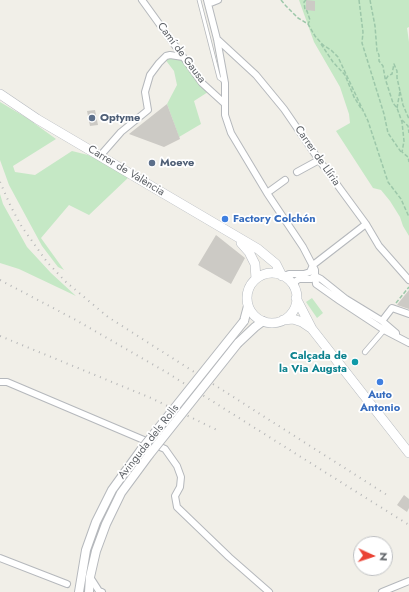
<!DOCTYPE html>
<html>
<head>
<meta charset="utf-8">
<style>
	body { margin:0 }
	#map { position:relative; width:409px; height:592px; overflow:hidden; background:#f1efe8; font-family:Jost,sans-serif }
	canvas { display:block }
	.north { position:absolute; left:353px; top:536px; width:40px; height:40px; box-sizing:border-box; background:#fff; border:1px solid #bfc1c3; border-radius:50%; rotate:93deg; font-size:11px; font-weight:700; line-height:16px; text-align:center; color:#5f6368 }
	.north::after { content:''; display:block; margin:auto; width:14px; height:18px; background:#ea4335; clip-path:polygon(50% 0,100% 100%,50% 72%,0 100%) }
</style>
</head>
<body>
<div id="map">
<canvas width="409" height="592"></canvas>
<div class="north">N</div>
</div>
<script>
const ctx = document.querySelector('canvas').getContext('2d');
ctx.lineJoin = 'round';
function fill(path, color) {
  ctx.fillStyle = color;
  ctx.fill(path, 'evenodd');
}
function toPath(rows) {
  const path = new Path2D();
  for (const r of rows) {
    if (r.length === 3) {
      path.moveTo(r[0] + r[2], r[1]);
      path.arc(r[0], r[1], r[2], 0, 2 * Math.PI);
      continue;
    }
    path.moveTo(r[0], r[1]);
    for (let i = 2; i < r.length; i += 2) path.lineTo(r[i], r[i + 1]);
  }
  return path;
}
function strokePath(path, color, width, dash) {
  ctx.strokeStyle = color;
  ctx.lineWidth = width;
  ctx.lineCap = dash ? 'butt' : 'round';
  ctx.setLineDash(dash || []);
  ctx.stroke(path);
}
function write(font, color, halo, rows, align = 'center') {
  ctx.font = font + ' Jost,sans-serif';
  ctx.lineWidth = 3.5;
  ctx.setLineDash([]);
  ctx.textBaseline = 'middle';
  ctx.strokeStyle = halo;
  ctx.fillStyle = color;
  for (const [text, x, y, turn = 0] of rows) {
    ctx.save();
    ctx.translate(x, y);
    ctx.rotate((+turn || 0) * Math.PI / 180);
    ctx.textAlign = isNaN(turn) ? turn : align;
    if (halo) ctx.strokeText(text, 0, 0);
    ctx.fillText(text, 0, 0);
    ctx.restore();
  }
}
fill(toPath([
	[299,0,409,0,409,27,407,28,409,42,409,236,403,226,400,217,390,201,381,190,373,188,336,131,350,123,349,114,340,87,314,42],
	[183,57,208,92,194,101,201,124,179,137,167,104,177,85,174,71,164,58],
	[0,102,27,118,56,139,13,166,15,172,35,175,72,151,88,155,130,176,89,215,69,205,41,238,64,270,58,267,42,246,9,185,0,160],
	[0,194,3,204,27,247,51,273,76,296,19,269,0,263],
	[312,298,323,313,317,318,306,302]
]), '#c5e8c5');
fill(toPath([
	[306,0,315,1,315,11,306,10],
	[167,104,180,139,164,147,129,134],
	[95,110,98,125,90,126,87,111],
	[216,235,245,258,231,284,198,265],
	[409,290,409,309,397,305,400,301],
	[404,495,409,499,409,508,407,512,397,505]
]), '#cccac5');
const service = toPath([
	[199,0,219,78,225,82]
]);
const pedestrian = toPath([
	[365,352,384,330]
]);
const minor = toPath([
	[142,0,202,83,224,103],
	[207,0,217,39,225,83,225,115,231,133,267,193,303,247,315,270,315,276,311,279,299,279,296,281,293,286],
	[208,4,218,0],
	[217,39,256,75,284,109,319,160,366,224,379,246,409,280],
	[100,156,121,132,148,110,145,92,150,75,159,63,166,56,170,55,183,57],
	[297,172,319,160],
	[267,193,285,180],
	[284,276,289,274,304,274,310,272,313,265,366,224],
	[382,321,392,308,409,314],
	[396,336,396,333,382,321,346,299,321,279,315,276,316,284,340,301,384,330,409,343],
	[0,382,7,382,165,449,177,466,181,477,180,487,175,496,177,507,229,557,269,592],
	[0,558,67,584],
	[90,577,99,591,102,592],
	[382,592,409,581]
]);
const tertiary = toPath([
	[244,321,248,306],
	[238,343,255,327,263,321],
	[79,592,86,550,96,522,112,490,141,450],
	[89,592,90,577,96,551,106,524,121,493,149,455]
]);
const secondary = toPath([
	[0,94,37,119,258,249,276,264,282,276],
	[241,243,249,252,255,264,256,279],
	[272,298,25],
	[296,298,312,329,409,453],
	[283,320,293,319,302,322,311,328]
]);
strokePath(service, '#b5b8bc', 4.5);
strokePath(pedestrian, '#b5b8bc', 6);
strokePath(minor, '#b5b8bc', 8);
strokePath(tertiary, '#b5b8bc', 10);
strokePath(secondary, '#b6babf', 10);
strokePath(toPath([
	[281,0,286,6,298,18,308,24,315,36,323,45,331,50,338,57,368,121,388,182,401,199,409,217],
	[306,0,304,2,305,10,307,11,310,20,308,24],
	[359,0,363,32,362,43,384,114,388,133,401,152],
	[370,0,375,26,377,51,379,55,379,61,383,66,385,78,393,103,397,108,402,122,404,141,402,152,408,157,409,162],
	[321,44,333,62,345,75,354,97,362,110],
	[386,79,388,76,392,74,394,64,397,71,397,78,400,91],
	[397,108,400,91,403,105,409,119],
	[402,120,408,126,409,133],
	[396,303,409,287]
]), '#9cc7a9', 1.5, [4, 2]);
strokePath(service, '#fff', 3);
strokePath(pedestrian, '#fff', 4.5);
strokePath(minor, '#fff', 6);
strokePath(tertiary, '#fff', 8);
strokePath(secondary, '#fff', 9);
strokePath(toPath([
	[0,182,11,207,22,227,47,262,66,282,108,317,387,495],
	[0,280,74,319,166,372,409,525],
	[0,336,151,398,219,431]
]), '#b6b7b8', 2, [1, 5]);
const tertiaryBridge = toPath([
	[141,450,244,321],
	[149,455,238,343]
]);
strokePath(tertiaryBridge, '#b5b8bc', 10, []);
strokePath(tertiaryBridge, '#fff', 8);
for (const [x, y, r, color] of [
	[92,118,4,"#5c6f8a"],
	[152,163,4,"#5c6f8a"],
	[225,219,4,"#3f7fe0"],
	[355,362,4,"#0f9aa8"],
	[380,382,4,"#3f7fe0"]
]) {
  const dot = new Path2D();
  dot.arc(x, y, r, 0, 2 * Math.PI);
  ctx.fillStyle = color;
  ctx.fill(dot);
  strokePath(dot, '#fff', 1.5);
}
write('11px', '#5f6368', '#fff', [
	["Camí de Gausa",181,53,53],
	["Carrer de Llíria",317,156,55],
	["Carrer de València",126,171,31],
	["Avinguda dels Rolls",149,442,-52]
]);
write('bold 11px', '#4e5e75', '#fff', [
	["Optyme",100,118],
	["Moeve",160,163]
], 'left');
write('bold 11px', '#366cbe', '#fff', [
	["Factory Colchón",233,219],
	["Auto",380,395,"center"],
	["Antonio",380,408,"center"]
], 'left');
write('bold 11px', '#0d838f', '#fff', [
	["Calçada de",347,356],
	["la Via Augsta",347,369]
], 'right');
</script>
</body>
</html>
